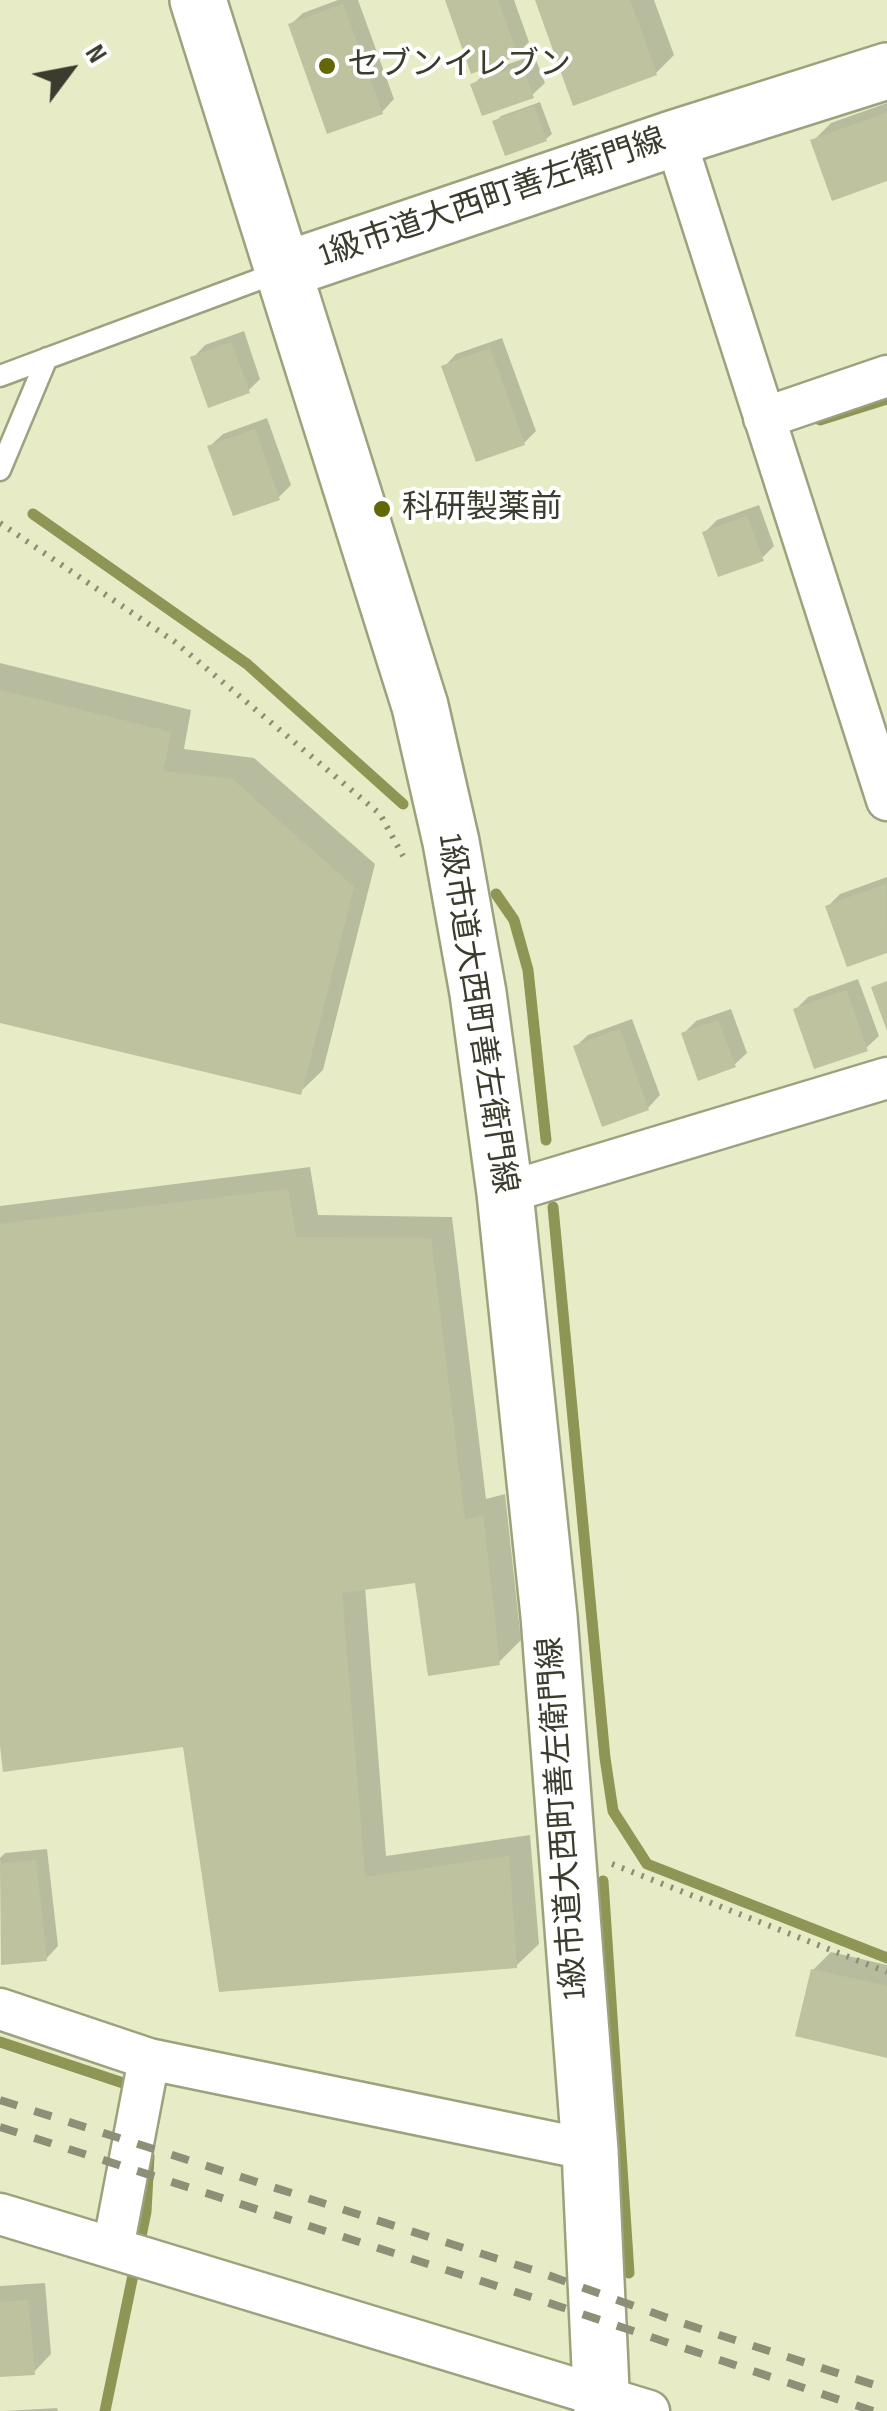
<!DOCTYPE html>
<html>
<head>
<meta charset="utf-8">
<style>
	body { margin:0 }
	#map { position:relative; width:887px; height:2411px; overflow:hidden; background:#e7ecc7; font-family:"Sofia Sans Condensed",sans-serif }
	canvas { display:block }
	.north { position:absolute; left:20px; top:20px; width:100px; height:100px; -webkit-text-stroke:8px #fff; paint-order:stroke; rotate:58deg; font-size:28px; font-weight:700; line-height:40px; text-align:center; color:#3b3c2e }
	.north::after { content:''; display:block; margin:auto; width:35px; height:45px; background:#3b3c2e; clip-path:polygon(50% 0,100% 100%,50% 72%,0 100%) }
</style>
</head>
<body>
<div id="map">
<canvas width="887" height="2411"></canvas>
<div class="north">N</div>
</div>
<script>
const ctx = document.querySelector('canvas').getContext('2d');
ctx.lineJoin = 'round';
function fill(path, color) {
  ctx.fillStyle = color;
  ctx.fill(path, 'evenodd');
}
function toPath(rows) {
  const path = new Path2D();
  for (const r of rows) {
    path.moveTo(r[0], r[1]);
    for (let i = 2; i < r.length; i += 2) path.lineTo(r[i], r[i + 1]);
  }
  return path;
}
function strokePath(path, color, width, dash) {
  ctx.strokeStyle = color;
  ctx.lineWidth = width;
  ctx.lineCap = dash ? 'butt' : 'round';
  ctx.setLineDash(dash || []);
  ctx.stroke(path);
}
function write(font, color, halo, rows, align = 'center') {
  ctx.font = font + ' "Sofia Sans Condensed","Noto Sans JP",sans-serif';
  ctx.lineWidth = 8;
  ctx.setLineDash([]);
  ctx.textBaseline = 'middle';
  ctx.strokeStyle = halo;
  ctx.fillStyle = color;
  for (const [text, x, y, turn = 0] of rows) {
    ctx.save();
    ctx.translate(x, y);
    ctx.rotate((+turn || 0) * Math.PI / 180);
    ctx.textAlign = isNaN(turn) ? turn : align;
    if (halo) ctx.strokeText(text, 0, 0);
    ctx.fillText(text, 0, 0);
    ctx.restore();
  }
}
fill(toPath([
	[338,0,358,0,394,99,382,112,290,25,303,13],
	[447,0,514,0,529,42,517,54],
	[537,0,654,0,674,55,656,73],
	[534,55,545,83,532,95,473,85,486,72],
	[540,102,552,134,546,139,495,122,501,116],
	[887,103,887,179,813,141,831,123],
	[244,331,260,379,248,391,193,358,205,345],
	[502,338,536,431,524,443,444,367,456,354],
	[267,418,291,485,279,497,210,446,223,434],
	[759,505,774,546,762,558,705,532,717,520],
	[0,663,191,710,184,749,254,758,375,864,323,1070,300,1092,0,1021],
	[887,877,887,950,849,964,828,906,840,894],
	[858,979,879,1036,866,1048,796,1009,808,997],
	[731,1009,747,1053,734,1065,684,1033,696,1021],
	[632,1019,660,1095,648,1108,575,1047,588,1035],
	[310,1167,318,1215,452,1217,486,1499,505,1494,521,1640,499,1662,417,1580,365,1587,386,1856,530,1835,539,1944,516,1966,222,1989,185,1744,0,1725,0,1206],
	[47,1849,58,1946,46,1959,3,1963,0,1858,5,1853],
	[831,1952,887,1965,887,2055,813,1970],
	[45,2283,51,2354,34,2372,0,2375,0,2286],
	[57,2408,58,2411,4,2411]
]), '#0003');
strokePath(toPath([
	[820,420,887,399],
	[33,514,247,664,403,804],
	[496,894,514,920,528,970,546,1140],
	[553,1207,605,1758,613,1811,647,1864,887,1958],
	[603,1881,629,2273],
	[0,2042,138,2088],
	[105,2411,146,2212,149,2156]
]), '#8f9555', 11);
fill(toPath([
	[445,0,498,0,518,56,471,74],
	[535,0,630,0,657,75,573,106],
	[343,4,383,114,327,134,288,24],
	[522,65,534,98,482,116,470,84],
	[534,106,547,141,505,156,492,121],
	[887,113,887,181,832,201,810,140],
	[231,342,250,393,208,408,190,357],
	[490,348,525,445,476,462,441,366],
	[255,429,280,500,233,516,207,446],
	[747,516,764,561,718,577,702,532],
	[0,690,171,732,163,771,232,779,354,887,301,1095,0,1023],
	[886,884,887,953,847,967,825,906],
	[887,981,887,1031,871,987],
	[846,990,868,1051,814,1069,793,1009],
	[718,1020,736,1067,698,1081,681,1033],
	[620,1029,649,1110,602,1127,573,1046],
	[288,1189,296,1237,431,1238,465,1520,483,1515,500,1665,428,1676,415,1583,342,1593,365,1877,509,1856,517,1968,219,1992,183,1747,3,1772,0,1746,0,1224],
	[36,1860,47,1961,1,1965,0,1864],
	[811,1969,887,1986,887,2058,795,2036],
	[28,2300,35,2375,0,2377,0,2302]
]), '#bec29f');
const lane = toPath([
	[0,376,279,272],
	[0,470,47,358]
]);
const street = toPath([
	[675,138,887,800],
	[764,418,887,376],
	[505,1193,887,1078],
	[0,2009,149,2059,590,2150],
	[0,2214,649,2411],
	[113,2248,149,2059]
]);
const secondary = toPath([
	[198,0,420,706,451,842,478,993,505,1193,549,1616,590,2150,602,2411],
	[285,270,675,138,887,71]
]);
strokePath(lane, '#9ca17e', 25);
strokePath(street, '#9ca17e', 45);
strokePath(secondary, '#9ca17e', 60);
strokePath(toPath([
	[0,523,175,642,380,814,403,856],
	[612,1864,887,1972]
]), '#8c8f76', 6, [2.5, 8]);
strokePath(lane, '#fff', 20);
strokePath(street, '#fff', 40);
strokePath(secondary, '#fff', 55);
strokePath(toPath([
	[0,2100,542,2273,676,2321,887,2389],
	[0,2127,531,2297,873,2411]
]), '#8d9077', 8, [18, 18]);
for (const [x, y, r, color] of [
	[327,66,10,"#626807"],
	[382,509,10,"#626807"]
]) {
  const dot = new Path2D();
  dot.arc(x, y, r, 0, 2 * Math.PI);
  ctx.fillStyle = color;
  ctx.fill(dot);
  strokePath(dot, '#fff', 4);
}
write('32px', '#3b3c2e', '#fff', [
	["セブンイレブン",347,66],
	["科研製薬前",402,509]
], 'left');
write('32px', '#3b3c2e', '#fff', [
	["1級市道大西町善左衛門線",493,199,-19],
	["1級市道大西町善左衛門線",476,1014,81],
	["1級市道大西町善左衛門線",564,1818,-94]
]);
</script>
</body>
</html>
